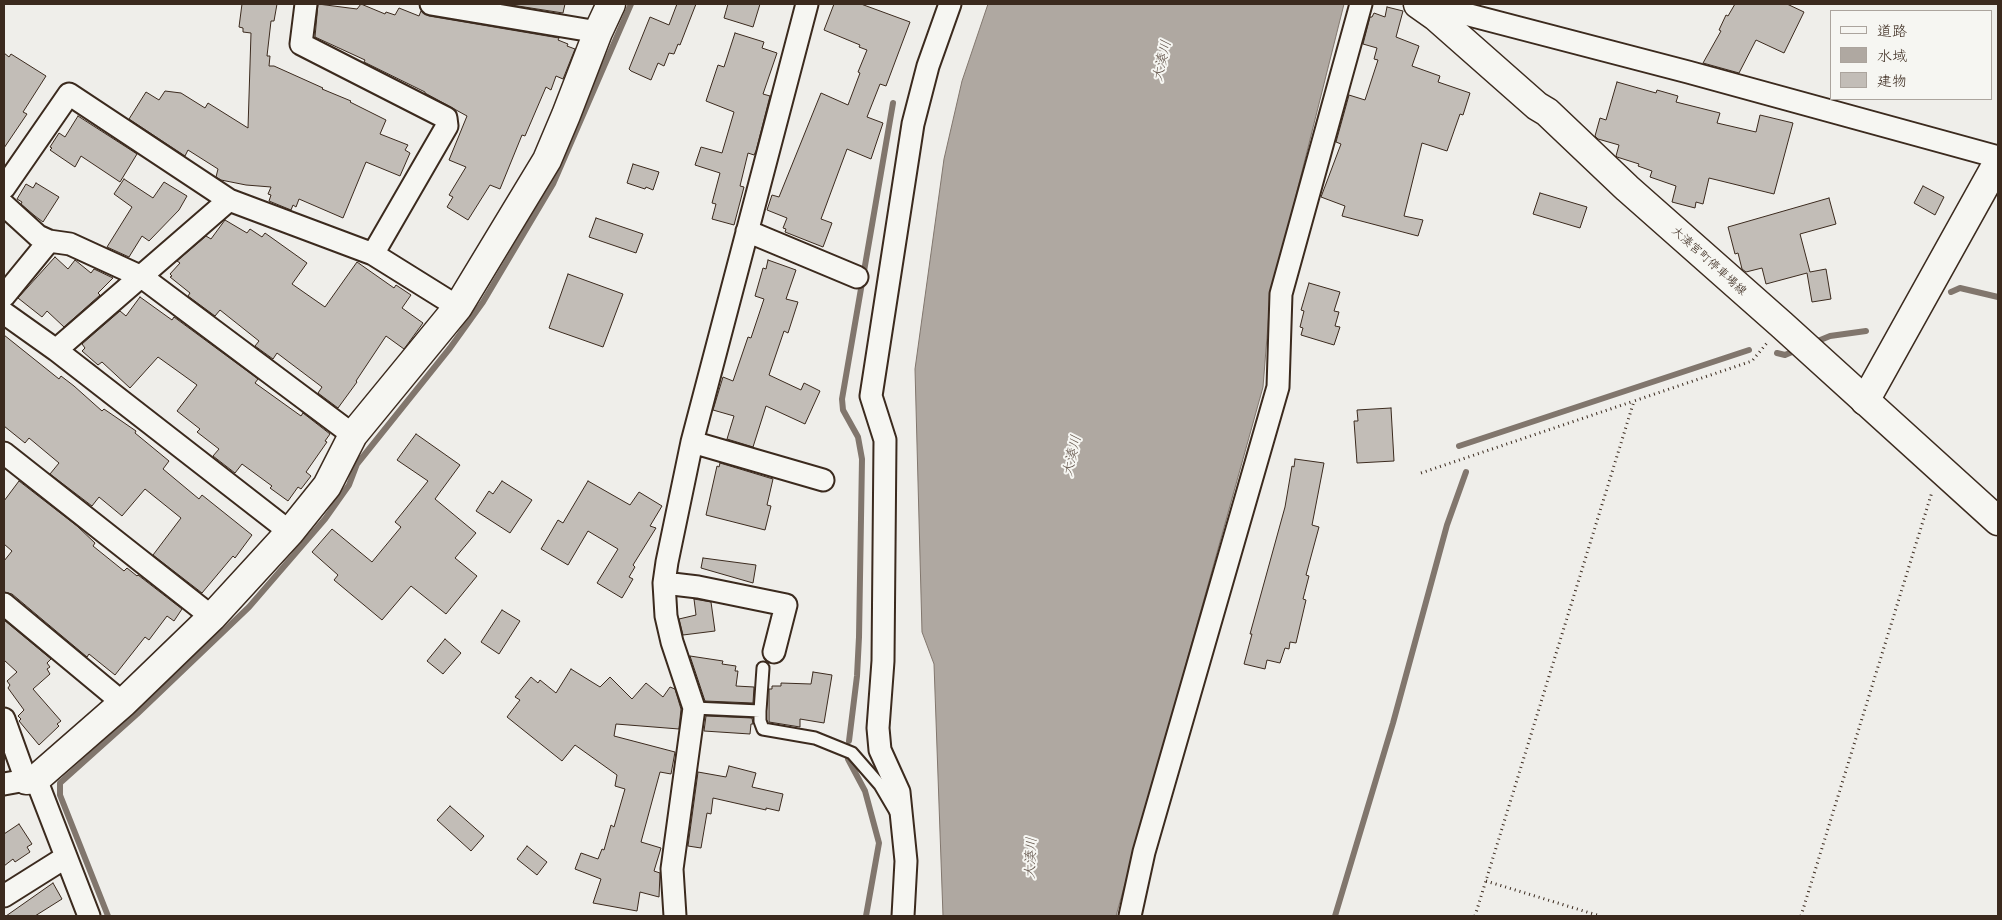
<!DOCTYPE html>
<html>
<head>
<meta charset="utf-8">
<style>
	body { margin:0 }
	#map { position:relative; width:2002px; height:920px; overflow:hidden; background:#efeeea; font-family:Delius,"Klee One",sans-serif }
	canvas { display:block }
	.frame { position:absolute; inset:0; border:5px solid #3b2a1e; pointer-events:none }
	.legend { position:absolute; left:1830px; top:10px; width:162px; height:90px; box-sizing:border-box; background:#f6f6f2; border:1px solid #aba49d; margin:0; padding:6px 9px; list-style:none; font-size:15px; color:#3b2a1e }
	.legend li { display:flex; align-items:center; gap:10px; height:25px }
	.legend b { width:25px; border:1px solid #aba49d }
</style>
</head>
<body>
<div id="map">
<canvas width="2002" height="920"></canvas>
<div class="frame"></div>
<ul class="legend">
<li><b style="height:6px;background:#f6f6f2"></b>道路</li>
<li><b style="height:14px;background:#afa8a1"></b>水域</li>
<li><b style="height:14px;background:#c2bdb7"></b>建物</li>
</ul>
</div>
<script>
const ctx = document.querySelector('canvas').getContext('2d');
ctx.lineJoin = 'round';
function fill(path, color) {
  ctx.fillStyle = color;
  ctx.fill(path, 'evenodd');
}
function toPath(rows) {
  const path = new Path2D();
  for (const r of rows) {
    path.moveTo(r[0], r[1]);
    for (let i = 2; i < r.length; i += 2) path.lineTo(r[i], r[i + 1]);
  }
  return path;
}
function strokePath(path, color, width, dash) {
  ctx.strokeStyle = color;
  ctx.lineWidth = width;
  ctx.lineCap = dash ? 'butt' : 'round';
  ctx.setLineDash(dash || []);
  ctx.stroke(path);
}
function write(font, color, halo, rows, align = 'center') {
  ctx.font = font + ' Delius,"Klee One",sans-serif';
  ctx.lineWidth = 4;
  ctx.setLineDash([]);
  ctx.textBaseline = 'middle';
  ctx.strokeStyle = halo;
  ctx.fillStyle = color;
  for (const [text, x, y, turn = 0] of rows) {
    ctx.save();
    ctx.translate(x, y);
    ctx.rotate((+turn || 0) * Math.PI / 180);
    ctx.textAlign = isNaN(turn) ? turn : align;
    if (halo) ctx.strokeText(text, 0, 0);
    ctx.fillText(text, 0, 0);
    ctx.restore();
  }
}
const water = toPath([
	[988,4,1344,4,1270,299,1263,387,1116,916,943,916,934,664,922,632,915,369,944,159,962,81,988,4]
]);
fill(water, '#afa8a1');
strokePath(water, '#81766d', 1);
strokePath(toPath([
	[1951,292,1960,288,1998,297],
	[1813,343,1830,336,1866,331],
	[1777,353,1785,355,1799,349],
	[1459,446,1749,350],
	[849,741,857,676,859,637,862,459,858,437,843,410,842,399,893,103],
	[848,759,865,791,879,843,866,916],
	[108,916,60,795,60,783,137,714,249,607,325,519,349,485,357,464,450,348,483,302,553,184,631,4],
	[1335,916,1393,723,1447,525,1466,472]
]), '#81766d', 6);
const building = toPath([
	[242,4,277,4,274,21,271,21,267,56,270,56,269,66,274,66,323,88,322,89,351,101,350,102,386,120,380,134,408,145,405,150,410,153,400,176,366,162,343,218,299,199,296,207,293,205,291,210,269,201,271,195,268,194,271,187,246,185,221,180,216,177,218,169,188,150,185,156,129,119,146,92,159,100,165,91,181,93,205,108,208,103,248,128,251,33,243,32,243,28,239,27,242,4],
	[318,4,357,9,361,4,385,14,386,12,395,15,399,8,419,16,421,11,429,16,559,38,558,40,568,44,567,46,575,49,563,79,556,76,551,90,546,87,525,136,522,135,500,189,490,185,468,220,447,207,453,197,449,195,466,167,449,160,467,116,425,93,425,92,364,62,365,60,315,37,318,4],
	[505,4,565,4,563,13,505,4],
	[677,4,696,4,680,45,678,44,674,54,669,53,664,66,658,63,651,80,631,71,629,69,650,17,669,25,677,4],
	[728,4,760,4,753,27,724,18,728,4],
	[834,4,861,4,910,22,886,86,880,84,867,117,883,123,871,159,847,149,821,219,832,223,823,247,785,232,786,229,783,228,787,218,767,210,772,195,779,197,821,93,848,105,860,73,858,72,867,50,859,47,860,45,824,30,834,4],
	[1735,4,1787,4,1804,12,1784,53,1756,40,1739,73,1703,63,1721,31,1719,30,1726,15,1728,16,1735,4],
	[1387,7,1403,11,1396,37,1419,46,1412,66,1440,76,1438,82,1470,93,1463,115,1460,114,1447,151,1422,143,1404,216,1423,220,1418,236,1342,216,1345,206,1321,197,1341,144,1336,142,1349,95,1365,100,1378,60,1374,59,1377,48,1363,44,1370,17,1372,17,1374,13,1385,17,1387,7],
	[735,33,764,42,762,48,777,53,763,94,770,96,756,151,754,155,748,153,740,186,744,187,734,225,712,219,716,204,712,203,720,173,695,165,701,147,722,153,734,112,706,101,718,65,724,67,735,33],
	[4,53,9,57,11,54,46,76,23,112,27,114,4,148,4,53],
	[1617,82,1656,93,1657,90,1678,96,1676,102,1720,113,1717,123,1756,132,1760,115,1793,123,1774,194,1709,178,1703,204,1696,202,1695,208,1672,202,1676,186,1650,177,1652,171,1638,166,1639,164,1617,157,1616,156,1619,145,1598,139,1595,136,1600,118,1606,120,1617,82],
	[78,116,137,154,120,182,81,156,75,167,50,150,52,148,50,147,59,133,65,137,78,116],
	[633,164,659,172,653,190,646,187,645,189,627,183,633,164],
	[124,179,153,198,164,182,187,196,179,210,149,241,142,236,129,257,107,247,132,207,114,194,124,179],
	[36,183,59,197,43,222,35,216,21,204,22,202,17,199,26,184,33,188,36,183],
	[1923,186,1944,197,1935,215,1914,203,1923,186],
	[1540,193,1587,207,1580,228,1533,214,1540,193],
	[1829,198,1836,224,1800,234,1810,272,1826,269,1831,299,1812,302,1807,273,1766,284,1762,268,1746,272,1742,269,1738,253,1735,254,1728,227,1829,198],
	[596,218,643,234,636,253,589,237,596,218],
	[225,220,247,233,250,229,262,237,265,233,307,263,292,284,325,307,357,262,394,288,396,285,411,295,402,308,423,323,404,349,386,336,356,381,357,382,338,408,318,393,322,387,277,353,273,359,255,346,259,341,220,310,215,316,188,296,190,293,170,277,172,276,170,274,180,263,177,261,206,236,211,239,225,220],
	[55,257,68,269,75,260,91,273,94,269,113,278,98,293,100,295,64,327,47,311,42,317,18,298,55,257],
	[768,260,796,270,786,299,798,302,788,333,784,331,769,375,801,390,804,383,820,391,805,424,766,406,753,447,727,439,734,416,713,410,723,377,733,381,748,337,751,338,764,299,755,296,763,268,766,269,768,260],
	[568,274,623,294,603,347,549,328,568,274],
	[1309,283,1340,292,1334,311,1339,312,1335,326,1340,327,1334,345,1301,335,1303,328,1300,327,1304,311,1301,310,1309,283],
	[140,297,172,320,174,317,258,379,255,383,301,416,303,413,330,434,325,441,327,442,306,472,311,476,301,489,298,487,288,501,270,488,272,486,242,464,235,473,213,456,219,449,197,432,200,429,177,411,197,385,158,357,130,388,102,362,98,365,82,351,85,348,82,344,120,311,126,316,140,297],
	[4,335,59,379,61,376,74,386,102,411,104,409,136,431,135,433,169,461,163,469,199,499,202,495,252,535,235,558,233,556,202,593,153,555,181,518,145,489,122,516,99,497,92,506,50,474,59,463,29,438,25,443,4,426,4,335],
	[1391,408,1394,461,1357,463,1354,421,1358,421,1357,410,1391,408],
	[416,434,460,465,435,499,476,533,455,558,477,576,446,614,411,586,382,620,334,580,338,575,312,552,332,529,372,562,401,527,395,522,428,481,397,460,416,434],
	[1295,459,1324,463,1312,525,1319,527,1306,575,1309,576,1303,599,1306,600,1296,643,1290,642,1289,649,1285,648,1280,663,1267,660,1265,669,1244,664,1252,634,1250,634,1285,507,1292,466,1294,467,1295,459],
	[720,463,773,479,767,505,771,506,765,530,706,515,717,466,719,467,720,463],
	[19,481,77,526,95,543,93,546,124,571,127,568,137,576,138,575,182,609,174,621,167,616,149,640,145,637,115,675,89,654,87,657,12,594,4,592,4,561,12,551,4,544,4,501,19,481],
	[502,481,532,500,510,533,476,511,489,491,493,494,502,481],
	[588,481,630,505,639,492,662,506,650,526,656,528,633,565,635,567,629,577,633,579,622,598,597,583,618,549,588,531,568,565,541,549,558,520,563,523,588,481],
	[703,558,756,565,753,583,701,568,703,558],
	[694,599,711,602,715,631,683,635,679,619,696,615,694,599],
	[502,610,520,621,499,654,481,642,502,610],
	[4,620,51,659,47,663,50,667,47,669,50,674,33,689,61,721,57,724,59,726,39,745,19,721,21,719,18,716,24,710,8,688,10,685,7,681,17,672,4,660,4,620],
	[445,639,461,653,443,674,427,661,445,639],
	[690,656,723,661,722,664,736,666,735,671,738,671,736,686,754,687,753,703,705,701,690,656],
	[571,669,600,687,610,677,632,699,646,683,663,697,670,687,675,689,681,709,679,729,616,724,614,736,675,752,671,774,660,772,641,842,661,848,654,871,660,873,659,897,640,892,637,911,593,903,601,879,575,869,581,853,598,859,602,849,604,850,611,825,614,827,625,789,615,786,617,775,575,745,562,761,507,717,520,700,515,697,531,677,538,683,540,680,556,693,571,669],
	[813,672,832,675,824,723,800,719,800,727,769,722,769,689,772,689,772,686,781,686,781,683,811,684,813,672],
	[706,716,752,718,753,724,751,724,750,734,704,731,706,716],
	[729,766,756,773,752,787,783,794,779,811,766,808,766,810,713,798,711,814,707,813,701,848,688,846,698,772,726,777,729,766],
	[450,806,484,836,471,851,437,820,450,806],
	[19,824,32,844,27,847,30,852,15,862,13,859,4,866,4,834,19,824],
	[527,846,547,862,537,875,517,859,527,846],
	[53,883,62,899,35,916,6,916,53,883]
]);
fill(building, '#c2bdb7');
strokePath(building, '#3b2a1e', 1);
const service = toPath([
	[763,668,760,711,760,721,763,729,815,738,852,753,880,785,897,814],
	[694,708,760,711]
]);
const minor = toPath([
	[306,4,301,44,446,118,447,126,373,254],
	[431,4,598,32],
	[1435,16,1454,11,1688,72,1998,157],
	[4,188,69,94,229,200,373,254,458,307],
	[4,205,38,236,49,241,70,244,142,277,353,435],
	[747,231,857,277],
	[4,296,49,241],
	[4,313,56,350,290,532],
	[56,350,229,200],
	[692,442,823,480],
	[4,453,212,617],
	[664,583,698,587,786,605,774,652],
	[4,604,123,703],
	[4,719,26,780,4,784],
	[36,779,89,916],
	[4,896,66,857],
	[675,916,672,869,694,708,672,642,666,616,664,583,667,562,692,442,807,4],
	[903,916,906,861,899,792,880,750,878,728,883,661,885,440,871,396,913,124,928,66,950,4],
	[1130,916,1144,852,1278,387,1281,294,1361,4]
]);
const tertiary = toPath([
	[1865,401,1998,162],
	[26,780,36,779,123,703,212,617,290,532,327,486,353,435,458,307,547,160,566,115,598,32,611,4]
]);
const secondary = toPath([
	[1418,4,1435,16,1537,106,1547,112,1627,188,1782,325,1998,521]
]);
strokePath(service, '#3b2a1e', 15);
strokePath(minor, '#3b2a1e', 25);
strokePath(tertiary, '#3b2a1e', 31);
strokePath(secondary, '#3b2a1e', 31);
strokePath(toPath([
	[1421,473,1634,401],
	[1486,881,1600,916],
	[1475,916,1634,401,1752,361,1767,343],
	[1801,916,1932,492]
]), '#3b2a1e', 3, [1, 4]);
strokePath(service, '#f6f6f2', 11);
strokePath(minor, '#f6f6f2', 21);
strokePath(tertiary, '#f6f6f2', 28);
strokePath(secondary, '#f6f6f2', 28);
write('12px', '#3b2a1e', '#f6f6f2', [
	["大湊宮町停車場線",1709,261,42]
]);
write('italic 14px', '#64564c', '#f6f6f2', [
	["大湊川",1162,61,-77],
	["大湊川",1072,456,-77],
	["大湊川",1031,858,-87]
]);
</script>
</body>
</html>
